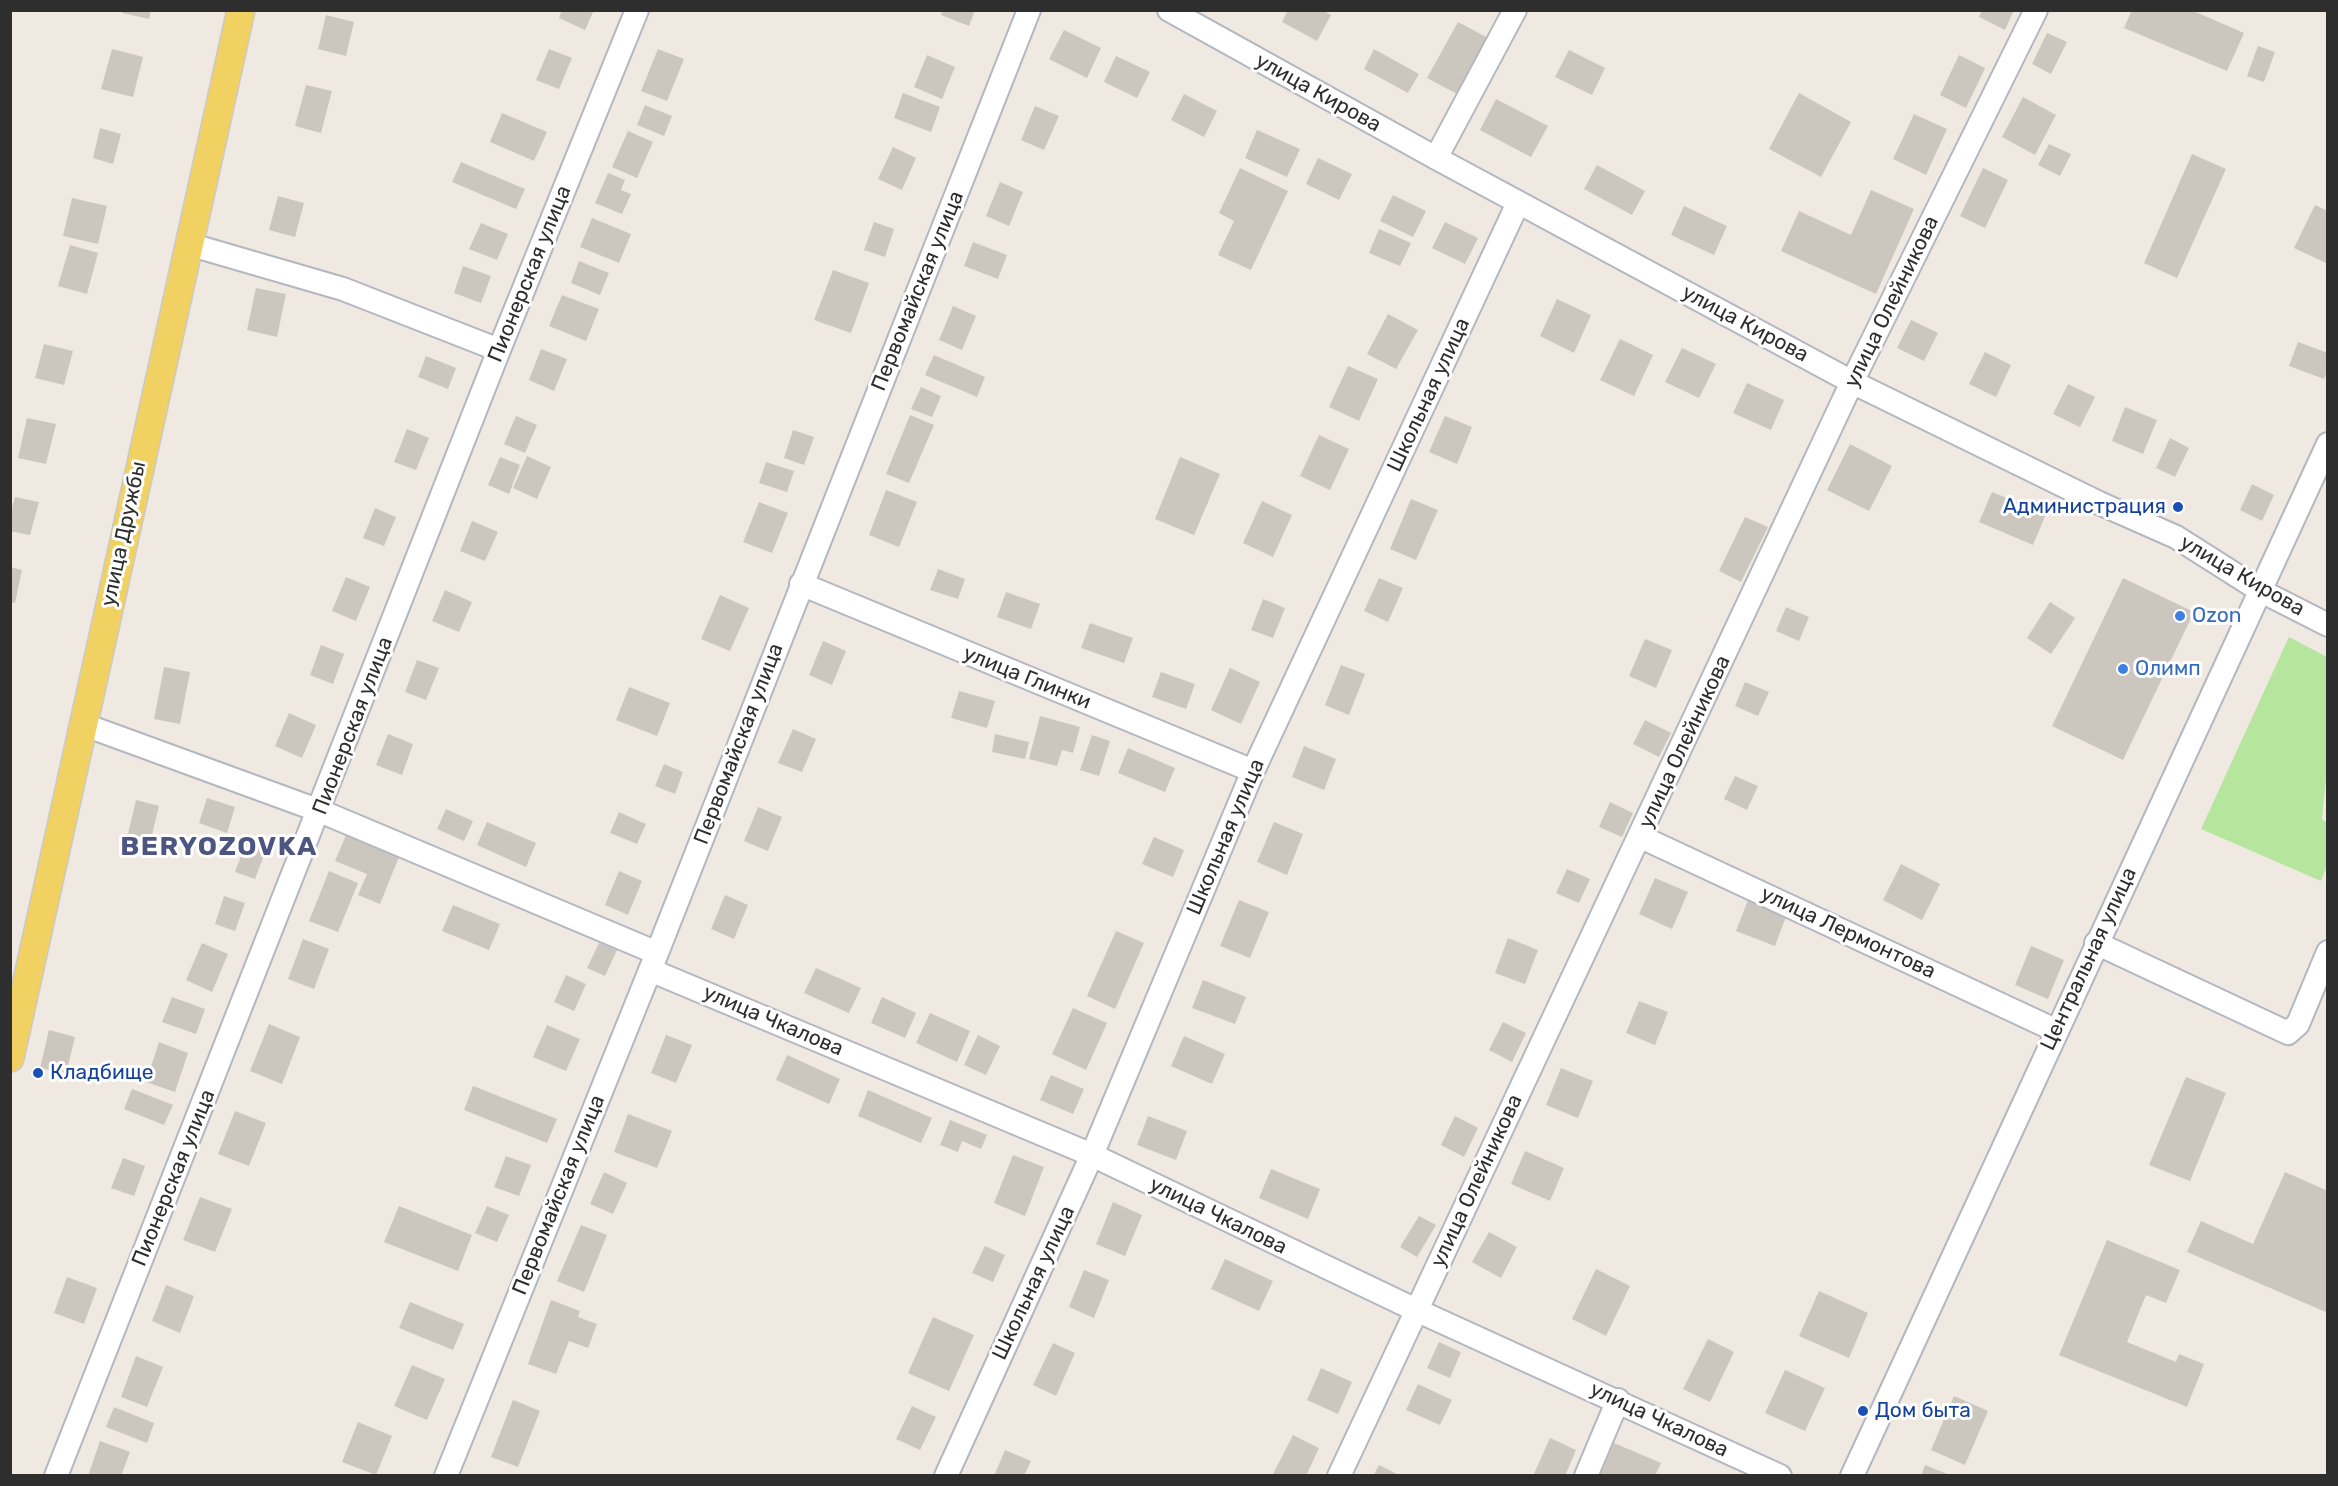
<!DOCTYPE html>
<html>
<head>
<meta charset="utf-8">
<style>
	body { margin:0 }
	#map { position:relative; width:2338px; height:1486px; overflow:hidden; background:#efe9e1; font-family:Rubik,sans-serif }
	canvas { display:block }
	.frame { position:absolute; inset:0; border:12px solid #2e2e2e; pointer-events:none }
</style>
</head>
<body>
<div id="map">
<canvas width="2338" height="1486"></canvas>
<div class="frame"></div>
</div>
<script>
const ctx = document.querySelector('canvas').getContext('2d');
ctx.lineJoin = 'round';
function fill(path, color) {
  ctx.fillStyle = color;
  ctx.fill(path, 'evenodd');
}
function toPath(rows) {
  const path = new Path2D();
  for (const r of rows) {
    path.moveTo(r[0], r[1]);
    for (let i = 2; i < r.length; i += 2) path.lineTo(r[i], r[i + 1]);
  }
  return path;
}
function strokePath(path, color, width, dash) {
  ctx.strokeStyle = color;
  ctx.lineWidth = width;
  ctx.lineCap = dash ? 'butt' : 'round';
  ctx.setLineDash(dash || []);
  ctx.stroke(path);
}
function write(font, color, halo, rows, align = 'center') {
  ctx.font = font + ' Rubik,sans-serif';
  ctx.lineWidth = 6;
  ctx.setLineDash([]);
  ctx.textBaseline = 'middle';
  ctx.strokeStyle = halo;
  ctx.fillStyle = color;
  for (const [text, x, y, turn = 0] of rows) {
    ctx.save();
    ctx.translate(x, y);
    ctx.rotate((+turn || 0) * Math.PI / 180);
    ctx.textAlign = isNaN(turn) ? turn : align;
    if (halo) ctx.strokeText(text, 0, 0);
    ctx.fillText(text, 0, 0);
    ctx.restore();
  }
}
fill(toPath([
	[2289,637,2327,657,2328,758,2322,819,2327,823,2328,862,2321,881,2201,829]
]), '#b6e59e');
fill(toPath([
	[123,10,151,10,149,19,122,13],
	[562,10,594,10,585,30,559,18],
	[943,10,975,10,969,26,941,15],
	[1288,10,1322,10,1331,15,1317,41,1282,22],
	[1982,10,2014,10,2005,30,1979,17],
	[2132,10,2191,10,2244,33,2227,71,2124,28],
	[326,15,354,22,346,56,318,49],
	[1458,22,1490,39,1459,95,1427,78],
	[1064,30,1101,48,1087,78,1049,59],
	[2047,33,2067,42,2051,74,2032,64],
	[2258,46,2275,52,2264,82,2247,76],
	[112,49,143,57,133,97,101,89],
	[549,49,572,58,559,89,536,80],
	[658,49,684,59,667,101,641,91],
	[1374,49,1419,74,1408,93,1364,69],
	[1569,50,1605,68,1592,95,1555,77],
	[927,55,955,67,942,99,914,87],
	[1959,55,1985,68,1966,108,1940,95],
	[1116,56,1150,72,1137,98,1104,82],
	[306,85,332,91,321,133,295,126],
	[903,93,940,107,931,132,894,118],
	[1799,93,1851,122,1821,177,1769,149],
	[1184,94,1217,111,1204,137,1171,120],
	[2023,97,2056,115,2035,155,2002,137],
	[1496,99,1548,126,1531,157,1480,130],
	[645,105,672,116,664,136,637,125],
	[1035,106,1059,116,1044,150,1021,140],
	[502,113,547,132,534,161,490,142],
	[1914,114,1947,129,1926,175,1893,159],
	[100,128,121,134,113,164,93,158],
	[1257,130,1300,149,1287,177,1245,158],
	[628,131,653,142,637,178,612,167],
	[2049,144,2071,154,2060,176,2038,165],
	[893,147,916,158,902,190,878,179],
	[2192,154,2226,169,2177,278,2144,263],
	[1318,158,1352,174,1339,200,1306,184],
	[461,162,525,189,516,209,452,182],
	[1597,165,1645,191,1632,215,1584,189],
	[1240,168,1288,191,1251,270,1218,255,1234,221,1219,213],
	[1983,168,2008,180,1985,228,1960,216],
	[608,173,625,180,621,190,631,194,622,214,595,203],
	[1000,182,1023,192,1009,226,986,216],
	[1871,190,1914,209,1876,294,1781,251,1799,211,1851,235],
	[1393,195,1426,211,1413,237,1380,221],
	[278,196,304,203,295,237,269,230],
	[72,198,107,206,98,244,63,236],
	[2315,205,2328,211,2328,264,2294,248],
	[1684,206,1727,226,1714,255,1671,235],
	[592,218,631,234,619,263,580,247],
	[874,222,894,229,885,257,864,250],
	[1445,222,1478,238,1465,264,1432,248],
	[481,223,508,234,497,260,469,249],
	[1379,229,1411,243,1400,266,1369,253],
	[973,242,1007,255,998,279,964,266],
	[70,245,98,253,87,294,58,286],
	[579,261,609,273,600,295,571,283],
	[463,266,491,276,481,303,454,293],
	[833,270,869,283,851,333,814,320],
	[256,288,286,294,277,337,247,330],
	[562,295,599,309,586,341,549,326],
	[1557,299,1591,315,1574,353,1540,336],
	[953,306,976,316,962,350,939,340],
	[1388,314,1418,330,1396,369,1367,354],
	[1911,320,1938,333,1924,361,1897,348],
	[1620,339,1653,355,1634,396,1600,380],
	[2298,342,2328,353,2328,370,2324,379,2289,366],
	[44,344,73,351,64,385,35,378],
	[1682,348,1716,364,1699,398,1665,382],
	[541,349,567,359,554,391,529,380],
	[1985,352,2011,365,1996,397,1969,384],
	[934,355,985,377,977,397,925,375],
	[426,356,456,368,448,389,418,377],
	[1348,366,1378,379,1359,421,1329,407],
	[1747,383,1784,400,1771,430,1733,413],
	[2068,384,2095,397,2080,427,2053,414],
	[921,387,941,396,932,417,911,409],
	[2125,407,2157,420,2143,454,2112,441],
	[910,415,934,425,909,483,886,474],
	[516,416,537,425,525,453,504,444],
	[1445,416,1472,427,1457,464,1429,452],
	[27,418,56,424,46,464,18,458],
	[407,429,429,438,416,470,394,462],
	[793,430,814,437,804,465,784,458],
	[1319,435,1349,449,1330,490,1300,476],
	[2170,438,2189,448,2175,477,2156,468],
	[1850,444,1892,466,1869,511,1827,490],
	[527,456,551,467,537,499,513,488],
	[500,457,520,465,509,494,488,485],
	[1180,457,1220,474,1194,535,1155,519],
	[766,462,794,471,787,492,759,483],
	[2252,484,2274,495,2262,521,2240,510],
	[886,490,917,502,899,547,869,535],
	[1992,492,2046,514,2033,545,1979,522],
	[15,497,39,502,30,535,10,531,10,515],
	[1411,499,1438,510,1416,560,1390,549],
	[1262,501,1292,515,1273,557,1243,543],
	[759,502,788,513,772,553,743,542],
	[375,508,396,517,384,546,363,538],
	[1745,517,1768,527,1741,582,1719,571],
	[472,521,498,532,485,561,460,551],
	[10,567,22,570,15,603,10,602],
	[938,569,965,579,958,599,930,590],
	[346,577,370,587,356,621,332,611],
	[1379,578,1403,588,1388,622,1364,611],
	[2123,578,2194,612,2123,760,2052,726],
	[445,590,472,602,459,632,432,621],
	[1006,592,1040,604,1031,629,997,617],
	[720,595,749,608,730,651,701,639],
	[1263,599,1285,608,1273,638,1251,630],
	[2050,602,2075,618,2051,654,2027,638],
	[1786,607,1809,617,1799,641,1776,631],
	[1090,623,1133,638,1124,663,1081,648],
	[1645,639,1672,650,1656,688,1629,676],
	[823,641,846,651,832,685,809,675],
	[321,645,344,654,333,684,310,675],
	[417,660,439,668,426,700,405,692],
	[1341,665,1365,674,1349,715,1325,705],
	[164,667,190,672,180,724,154,719],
	[1230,668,1260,682,1241,724,1211,710],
	[1161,672,1195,684,1186,709,1152,697],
	[1745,682,1769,692,1758,716,1735,706],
	[629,687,670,703,657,736,616,720],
	[959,691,995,701,987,728,951,718],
	[289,713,316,725,302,758,275,746],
	[1040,716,1080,727,1073,753,1062,750,1057,766,1029,759],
	[1645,720,1671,733,1659,757,1633,744],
	[793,729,816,739,802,772,778,763],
	[388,734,413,744,402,775,376,765],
	[995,734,1029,742,1025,759,992,752],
	[1092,735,1110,741,1099,776,1080,770],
	[1304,746,1336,759,1324,790,1292,777],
	[1128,748,1175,768,1165,792,1118,773],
	[664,764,683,772,675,794,655,786],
	[1735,776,1758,786,1747,810,1724,799],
	[207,798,235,807,227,833,199,823],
	[136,800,159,806,151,839,128,834],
	[1610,802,1633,813,1622,837,1599,827],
	[758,807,782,817,768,851,744,841],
	[446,809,473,821,464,841,437,829],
	[619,812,646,824,637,844,610,833],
	[487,822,536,843,526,867,477,845],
	[1274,822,1303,834,1287,875,1257,862],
	[346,835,399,857,380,904,358,895,367,874,335,861],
	[1154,837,1184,850,1173,877,1142,864],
	[247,840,267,847,255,879,235,872],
	[1901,864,1940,884,1922,920,1883,900],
	[1567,869,1590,879,1579,903,1556,893],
	[329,871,358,883,338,932,309,921],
	[619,871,642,881,628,915,605,905],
	[1655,878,1688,892,1672,929,1639,914],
	[725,895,748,905,734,939,711,929],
	[224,896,245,903,235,931,215,924],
	[1239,900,1269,912,1250,958,1220,946],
	[1748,900,1787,914,1775,946,1736,931],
	[453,905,500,924,489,950,442,931],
	[1116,931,1144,943,1115,1009,1087,996],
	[1508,938,1538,950,1525,984,1495,973],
	[303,939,329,949,314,989,288,979],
	[202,943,228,954,212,992,186,980],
	[599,943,617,950,605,976,587,968],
	[2031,946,2064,960,2048,999,2015,985],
	[816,968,861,988,849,1013,804,993],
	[566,975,586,984,574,1011,554,1002],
	[1203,980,1246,997,1235,1024,1192,1008],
	[172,997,205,1009,196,1034,162,1022],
	[882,997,916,1013,905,1038,871,1023],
	[1639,1001,1668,1012,1655,1045,1626,1033],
	[1073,1008,1107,1023,1086,1070,1052,1054],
	[930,1013,970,1031,957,1062,916,1043],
	[1503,1022,1526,1033,1512,1062,1489,1050],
	[269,1024,300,1037,282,1084,250,1071],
	[547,1025,580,1039,566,1071,533,1057],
	[49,1030,75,1037,66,1074,40,1068],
	[666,1035,692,1045,676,1083,651,1073],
	[978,1035,1000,1046,986,1075,964,1065],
	[1184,1036,1225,1054,1212,1084,1171,1066],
	[159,1042,188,1053,175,1092,146,1082],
	[787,1055,840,1079,829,1104,776,1080],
	[1561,1068,1593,1081,1578,1118,1546,1105],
	[1051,1075,1084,1089,1073,1114,1040,1100],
	[2186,1077,2226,1093,2190,1181,2149,1165],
	[473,1086,557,1119,547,1143,464,1110],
	[132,1089,173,1105,164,1125,124,1109],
	[868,1090,932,1118,921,1143,858,1116],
	[235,1111,266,1123,249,1166,218,1154],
	[628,1114,672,1131,657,1168,614,1152],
	[1148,1116,1187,1131,1176,1160,1137,1145],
	[1455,1116,1478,1128,1464,1157,1441,1145],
	[950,1120,987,1135,981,1149,962,1141,958,1152,940,1145],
	[1525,1151,1564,1168,1550,1201,1511,1184],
	[1013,1155,1044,1167,1025,1216,994,1203],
	[506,1156,531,1165,519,1196,494,1187],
	[123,1158,145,1166,134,1196,111,1188],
	[1271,1169,1320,1189,1308,1219,1259,1198],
	[604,1172,627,1183,613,1214,590,1204],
	[2285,1172,2328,1191,2328,1313,2187,1252,2201,1221,2253,1244],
	[200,1197,232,1209,215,1252,183,1240],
	[1113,1202,1142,1215,1125,1256,1096,1244],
	[399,1206,472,1235,458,1271,384,1242],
	[487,1206,509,1215,497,1242,475,1233],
	[1419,1216,1436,1225,1417,1257,1400,1247],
	[581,1225,607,1235,584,1292,557,1281],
	[1489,1232,1517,1247,1501,1278,1472,1262],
	[2107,1240,2180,1270,2166,1303,2146,1295,2127,1342,2176,1362,2179,1354,2204,1364,2187,1407,2059,1355],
	[985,1246,1005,1255,993,1282,972,1273],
	[1225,1259,1273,1281,1259,1311,1211,1289],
	[1596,1269,1630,1286,1606,1336,1572,1319],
	[1084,1270,1109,1280,1094,1318,1069,1307],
	[67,1277,97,1288,84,1324,54,1313],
	[166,1285,194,1296,180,1333,152,1321],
	[1819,1291,1868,1313,1849,1358,1799,1336],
	[551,1300,580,1311,578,1317,597,1324,588,1348,569,1341,556,1374,528,1364],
	[410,1302,464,1324,453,1350,399,1328],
	[933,1317,974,1335,949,1391,908,1373],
	[1708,1339,1734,1352,1710,1402,1683,1389],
	[1439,1342,1461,1352,1450,1378,1427,1368],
	[1053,1343,1075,1353,1056,1396,1033,1385],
	[136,1356,163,1367,147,1407,121,1397],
	[412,1365,445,1379,427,1420,394,1406],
	[1321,1368,1352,1382,1338,1414,1307,1400],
	[1785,1370,1825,1388,1805,1431,1765,1413],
	[1418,1384,1452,1400,1440,1425,1406,1410],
	[1954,1396,1988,1411,1965,1465,1931,1450],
	[513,1400,540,1411,518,1467,491,1457],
	[912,1406,936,1417,920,1450,896,1439],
	[114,1407,154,1423,147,1443,106,1427],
	[358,1422,392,1436,376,1475,342,1462],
	[1293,1435,1319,1448,1306,1476,1272,1476],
	[1550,1438,1576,1450,1565,1476,1533,1476],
	[100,1441,130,1452,121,1476,88,1476],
	[1614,1443,1661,1463,1655,1476,1600,1476],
	[1005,1450,1031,1461,1024,1476,994,1476],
	[1379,1465,1401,1476,1373,1476],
	[1925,1465,1950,1475,1950,1476,1921,1476]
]), '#cbc7bf');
const minor = toPath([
	[1169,10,1436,158,1852,382,2099,503,2176,537,2261,591,2328,625],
	[1436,158,1515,10],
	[188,244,343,289,499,350],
	[801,584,1253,771],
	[82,724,320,811,657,953],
	[1641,837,2055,1030],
	[2096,943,2288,1033,2298,1024,2328,952],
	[650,970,1092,1155,1416,1310,1780,1476],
	[56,1476,499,350,637,10],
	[446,1476,657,953,1029,10],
	[946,1476,1092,1155,1253,771,1518,203],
	[1339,1476,1852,382,2036,10],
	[1586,1476,1618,1400],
	[1852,1476,2328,444]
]);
const major = toPath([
	[10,1058,241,10]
]);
strokePath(minor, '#b4b7c1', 26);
strokePath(major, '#c9c9c9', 30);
strokePath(minor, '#fff', 22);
strokePath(major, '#f2d163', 27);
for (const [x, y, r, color] of [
	[2178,507,6,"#1a4fb4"],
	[2180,616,6,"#3f7fe0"],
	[2123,669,6,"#3f7fe0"],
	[38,1073,6,"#1a4fb4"],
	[1863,1411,6,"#1a4fb4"]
]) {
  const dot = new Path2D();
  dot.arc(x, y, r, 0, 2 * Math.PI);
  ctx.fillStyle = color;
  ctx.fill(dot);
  strokePath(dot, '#fff', 2);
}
write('21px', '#2e2e2e', '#fff', [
	["улица Кирова",1318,93,29],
	["Пионерская улица",530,274,-68],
	["Первомайская улица",918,291,-68],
	["улица Олейникова",1892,302,-64],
	["улица Кирова",1745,324,28],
	["Школьная улица",1429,395,-65],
	["улица Дружбы",124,534,-78],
	["улица Кирова",2242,576,30],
	["улица Глинки",1027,678,22],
	["Пионерская улица",353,726,-69],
	["улица Олейникова",1685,742,-65],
	["Первомайская улица",739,744,-69],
	["Школьная улица",1226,837,-67],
	["улица Лермонтова",1848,933,25],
	["Центральная улица",2089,959,-65],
	["улица Чкалова",773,1021,23],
	["Пионерская улица",174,1178,-68],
	["улица Олейникова",1477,1181,-65],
	["Первомайская улица",559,1195,-68],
	["улица Чкалова",1218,1216,26],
	["Школьная улица",1034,1283,-65],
	["улица Чкалова",1659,1420,25]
]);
write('21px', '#164399', '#fff', [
	["Администрация",2166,507,"right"],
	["Кладбище",50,1073],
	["Дом быта",1875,1411]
], 'left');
write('21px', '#366cbe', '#fff', [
	["Ozon",2192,616],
	["Олимп",2135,669]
], 'left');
ctx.letterSpacing = '1.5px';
write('bold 27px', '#4d5680', '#fff', [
	["BERYOZOVKA",219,847]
]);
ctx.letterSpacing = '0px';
</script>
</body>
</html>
